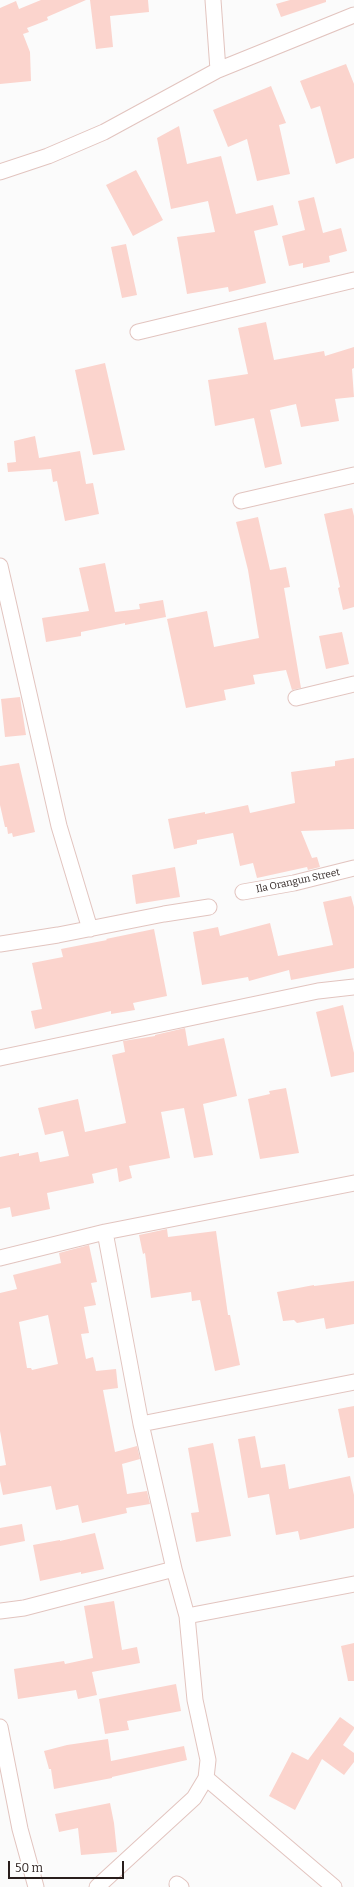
<!DOCTYPE html>
<html>
<head>
<meta charset="utf-8">
<style>
	body { margin:0 }
	#map { position:relative; width:354px; height:1887px; overflow:hidden; background:#fbfbfb; font-family:Bitter,serif }
	canvas { display:block }
	.scale { position:absolute; left:8px; top:1861px; width:116px; height:18px; box-sizing:border-box; border:2px solid #291e1c; border-top:0; padding-left:5px; font-size:12px; line-height:14px; white-space:nowrap; color:#291e1c; -webkit-text-stroke:3px #fff; paint-order:stroke }
</style>
</head>
<body>
<div id="map">
<canvas width="354" height="1887"></canvas>
<div class="scale">50 m</div>
</div>
<script>
const ctx = document.querySelector('canvas').getContext('2d');
ctx.lineJoin = 'round';
function fill(path, color) {
  ctx.fillStyle = color;
  ctx.fill(path, 'evenodd');
}
function toPath(rows) {
  const path = new Path2D();
  for (const r of rows) {
    path.moveTo(r[0], r[1]);
    for (let i = 2; i < r.length; i += 2) path.lineTo(r[i], r[i + 1]);
  }
  return path;
}
function strokePath(path, color, width, dash) {
  ctx.strokeStyle = color;
  ctx.lineWidth = width;
  ctx.lineCap = dash ? 'butt' : 'round';
  ctx.setLineDash(dash || []);
  ctx.stroke(path);
}
function write(font, color, halo, rows, align = 'center') {
  ctx.font = font + ' Bitter,serif';
  ctx.lineWidth = 3;
  ctx.setLineDash([]);
  ctx.textBaseline = 'middle';
  ctx.strokeStyle = halo;
  ctx.fillStyle = color;
  for (const [text, x, y, turn = 0] of rows) {
    ctx.save();
    ctx.translate(x, y);
    ctx.rotate((+turn || 0) * Math.PI / 180);
    ctx.textAlign = isNaN(turn) ? turn : align;
    if (halo) ctx.strokeText(text, 0, 0);
    ctx.fillText(text, 0, 0);
    ctx.restore();
  }
}
fill(toPath([
	[41,0,86,0,47,17,48,20,27,28,29,32,23,34,30,52,31,81,0,84,0,8,16,1,19,9],
	[90,0,148,0,149,12,110,16,113,47,96,49],
	[290,0,326,0,326,2,281,17,276,4],
	[346,64,354,84,354,158,336,164,320,106,311,109,300,81],
	[271,86,286,123,279,125,290,174,257,181,247,139,228,147,213,110],
	[179,126,187,164,221,156,236,214,273,205,278,225,254,231,266,283,229,292,228,287,187,294,177,237,215,232,208,201,171,209,157,138],
	[136,170,163,220,133,236,106,185],
	[314,197,323,233,341,228,347,251,329,256,330,262,303,268,303,263,289,266,282,236,305,230,298,201],
	[126,244,137,295,122,298,111,247],
	[266,322,274,360,324,351,325,356,354,347,354,368,352,369,354,397,335,399,339,421,301,427,296,404,270,410,282,464,265,468,254,418,215,426,208,380,248,374,238,328],
	[105,363,125,450,93,455,75,370],
	[35,436,39,458,80,451,86,484,93,483,99,514,65,521,57,481,53,482,51,469,8,472,7,463,16,462,14,441],
	[352,508,354,516,354,607,343,610,338,588,340,587,324,514],
	[258,517,270,570,286,567,290,587,284,588,301,688,292,690,286,670,253,675,255,684,224,690,226,700,186,708,167,619,207,611,214,647,259,638,248,570,236,522],
	[105,563,115,612,140,609,139,604,163,600,166,617,125,625,125,623,81,632,81,636,46,642,42,618,89,611,79,568],
	[342,632,349,664,326,669,319,636],
	[20,697,26,735,5,737,1,699],
	[354,758,354,829,301,831,312,858,317,857,320,867,308,870,307,867,257,878,253,863,240,866,233,833,197,840,197,844,174,849,168,819,205,812,205,814,248,805,250,813,295,803,291,772,335,766,335,761],
	[19,763,35,832,13,837,12,833,8,834,7,827,5,827,0,805,0,766],
	[175,867,180,897,136,904,132,875],
	[351,896,354,907,354,968,291,980,289,970,249,981,248,977,202,985,193,932,218,927,220,936,270,923,278,956,333,945,323,902],
	[154,929,167,996,133,1003,135,1010,111,1014,111,1011,35,1029,31,1011,42,1009,32,963,63,957,61,949,107,940,106,939],
	[343,1005,354,1053,354,1072,331,1077,316,1012],
	[185,1028,188,1046,224,1038,237,1096,203,1104,213,1155,194,1158,184,1108,161,1112,170,1158,129,1166,132,1178,119,1182,117,1168,92,1174,94,1183,47,1193,50,1209,12,1217,10,1207,0,1209,0,1157,19,1153,19,1156,38,1152,40,1162,69,1156,63,1131,45,1135,38,1108,78,1099,85,1132,126,1123,112,1055,125,1052,123,1041,155,1036,155,1035],
	[286,1088,299,1153,260,1159,248,1099,270,1094,269,1091],
	[167,1229,168,1237,216,1231,228,1315,230,1315,240,1365,215,1371,200,1300,192,1301,191,1292,151,1298,145,1253,143,1254,139,1235],
	[89,1245,97,1282,91,1283,96,1305,84,1307,89,1333,81,1334,86,1359,93,1357,96,1371,116,1369,118,1388,103,1390,115,1452,137,1446,140,1459,122,1464,127,1494,147,1491,150,1504,126,1508,127,1513,82,1523,78,1505,56,1510,51,1486,3,1495,0,1481,0,1466,6,1465,0,1431,0,1293,17,1289,13,1275,61,1263,59,1253],
	[48,1315,58,1364,32,1370,31,1368,27,1368,19,1322],
	[354,1281,354,1324,326,1329,324,1318,297,1323,294,1320,283,1321,277,1292,314,1285,314,1286],
	[354,1406,354,1457,348,1458,338,1409],
	[255,1436,261,1468,285,1464,289,1489,350,1476,354,1495,354,1528,300,1540,298,1531,276,1535,269,1494,248,1498,238,1439],
	[213,1443,231,1536,196,1542,191,1513,199,1512,188,1448],
	[22,1524,25,1541,0,1546,0,1528],
	[95,1533,104,1569,81,1574,81,1572,40,1581,33,1545,60,1540,60,1541],
	[114,1601,122,1650,137,1647,140,1663,92,1672,97,1695,78,1699,76,1690,18,1699,14,1669,64,1661,65,1664,93,1658,84,1606],
	[354,1643,354,1681,348,1681,341,1646],
	[176,1684,181,1711,127,1721,129,1730,105,1734,99,1699],
	[340,1717,354,1727,354,1729,343,1745,354,1753,354,1762,344,1775,322,1759,295,1810,269,1796,292,1752,308,1760],
	[108,1739,111,1761,184,1746,187,1760,112,1777,112,1778,54,1789,51,1769,49,1769,44,1751,67,1745],
	[110,1803,114,1823,117,1852,81,1855,78,1828,59,1832,55,1814]
]), '#fbd4cd');
const minor = toPath([
	[213,0,218,70],
	[0,172,48,156,104,132,218,70,354,15],
	[138,332,354,280],
	[241,501,354,475],
	[0,566,59,826,90,929],
	[296,698,354,684],
	[243,892,294,883,354,868],
	[0,944,58,935,164,914,209,907],
	[0,1058,318,991,354,987],
	[105,1232,141,1424,354,1382],
	[0,1258,105,1232,354,1183],
	[141,1424,174,1569],
	[0,1611,24,1608,174,1569,187,1616,195,1700,208,1760,206,1778,194,1798,97,1887],
	[187,1616,354,1584],
	[0,1727,20,1829,36,1887],
	[206,1778,334,1887],
	[177,1884,181,1887]
]);
strokePath(minor, '#e2c4bf', 17);
strokePath(minor, '#fff', 15);
write('10px', '#291e1c', '#fff', [
	["Ila Orangun Street",298,881,-12]
]);
</script>
</body>
</html>
